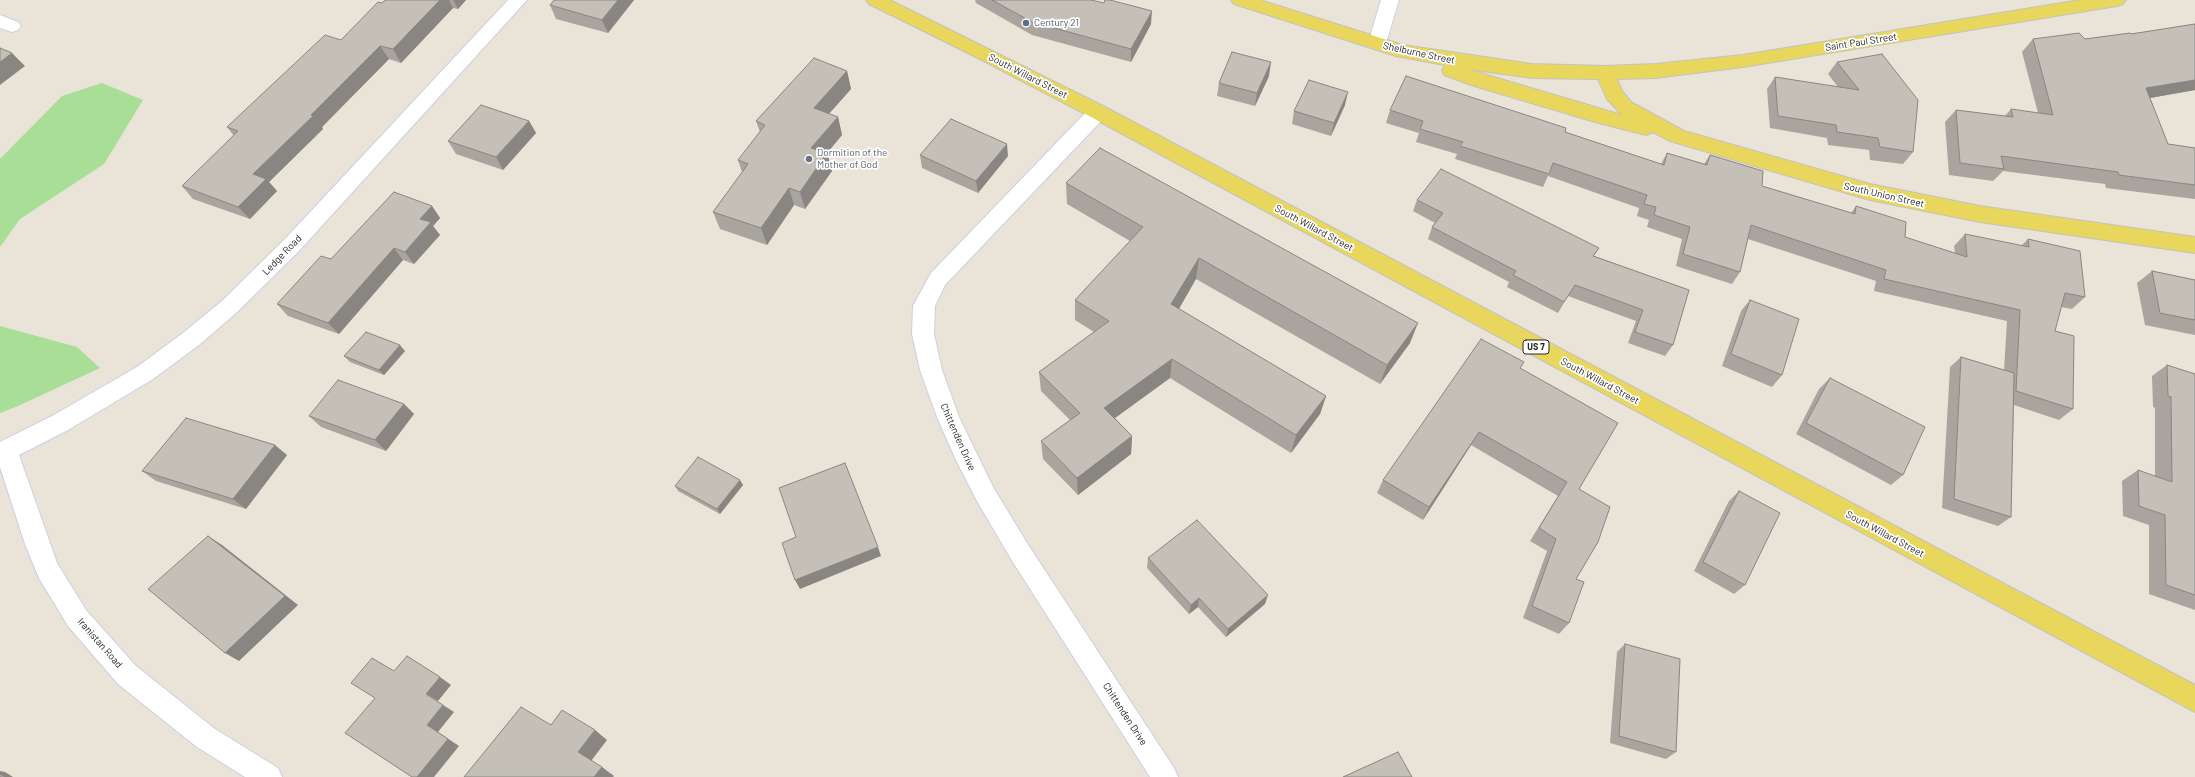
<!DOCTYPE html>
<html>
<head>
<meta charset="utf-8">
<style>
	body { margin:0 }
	canvas { display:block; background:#e9e3d8 }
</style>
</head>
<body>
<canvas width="2195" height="777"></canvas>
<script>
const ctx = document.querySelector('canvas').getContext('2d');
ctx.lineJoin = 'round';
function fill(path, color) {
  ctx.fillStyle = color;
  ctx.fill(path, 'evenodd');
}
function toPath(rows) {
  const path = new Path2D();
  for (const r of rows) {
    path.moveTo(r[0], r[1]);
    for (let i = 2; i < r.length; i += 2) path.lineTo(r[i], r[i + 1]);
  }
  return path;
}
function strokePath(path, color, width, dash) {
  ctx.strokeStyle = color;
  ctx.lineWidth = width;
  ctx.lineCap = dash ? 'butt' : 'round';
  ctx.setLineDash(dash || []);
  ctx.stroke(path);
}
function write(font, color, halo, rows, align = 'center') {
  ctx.font = font + ' Barlow,sans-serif';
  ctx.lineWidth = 3.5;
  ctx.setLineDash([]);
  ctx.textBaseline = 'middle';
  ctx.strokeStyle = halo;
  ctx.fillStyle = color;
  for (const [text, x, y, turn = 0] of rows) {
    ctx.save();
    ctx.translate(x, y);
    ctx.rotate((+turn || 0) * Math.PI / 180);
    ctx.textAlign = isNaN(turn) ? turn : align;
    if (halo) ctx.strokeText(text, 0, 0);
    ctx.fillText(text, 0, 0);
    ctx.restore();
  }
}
fill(toPath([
	[102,83,143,100,104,164,20,219,0,247,0,159,62,96],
	[0,326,77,347,100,368,18,406,0,413]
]), '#a8de96');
const minor = toPath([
	[508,0,527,0,299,251,236,313,199,345,153,379,68,430,19,455,57,563,86,610,136,666,215,729,278,768,282,777,245,777,197,747,118,684,68,626,39,578,25,544,0,467,0,442,52,416,137,367,183,333,222,301,285,239,508,0],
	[1381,0,1399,0,1386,43,1383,47,1377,49,1371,47,1368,43,1381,0],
	[0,15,18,22,21,26,18,30,12,32,0,28,0,15],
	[1098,105,1105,107,1107,112,1105,117,945,285,935,306,934,334,942,370,959,417,993,487,1027,543,1174,768,1178,777,1150,777,1011,559,977,501,956,460,937,417,920,370,912,334,913,306,931,273,1091,107,1098,105]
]);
const major = toPath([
	[866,0,890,0,1105,107,2195,685,2195,712,1091,117,978,58,869,4,866,0],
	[1231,0,1260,0,1403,45,1532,64,1605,66,1655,64,1743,55,2080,0,2126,0,2123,4,2117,6,1743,67,1655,78,1617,79,1622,91,1631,102,1684,131,1870,184,1980,206,2195,237,2195,253,1980,222,1870,200,1670,141,1653,132,1646,135,1595,122,1471,85,1444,75,1442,70,1445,65,1396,56,1234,4,1231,0],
	[1467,69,1532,78,1598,79,1607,99,1622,115,1467,69]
]);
strokePath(minor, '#cecfdf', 2);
strokePath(major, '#c3c3c3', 2);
fill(minor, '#fff');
fill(major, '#e9d65d');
fill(toPath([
	[385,0,466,0,458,9,453,8,401,63,389,59,322,127,323,129,269,182,277,191,250,219,193,199,182,186,234,136,227,127,341,40],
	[634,0,608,33,556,19,550,5],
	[975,0,1091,0,1151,24,1131,62,1032,35,976,3],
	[2195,24,2195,90,2150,98,2168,144,2195,148,2195,199,2106,188,2105,184,2003,171,1993,181,1949,175,1945,122,1956,110,2005,116,2011,109,2038,113,2022,52,2033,39,2085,39,2131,34],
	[1837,62,1913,152,1903,164,1870,160,1869,150,1828,145,1827,138,1770,128,1767,89,1775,77,1838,87,1828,74],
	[847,71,851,89,829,114,838,117,842,135,827,153,832,171,805,209,794,205,767,245,720,229,713,212,742,172,738,160,760,132,756,121],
	[1269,76,1255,106,1217,96,1219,83],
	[1345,105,1331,136,1292,124,1294,111],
	[1390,110,1565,132,1661,164,1667,153,1704,164,1710,155,1762,186,1851,213,1856,206,1905,237,1955,253,1954,246,1965,234,2021,246,2028,239,2085,297,2072,309,2061,307,2055,331,2073,409,2059,420,2014,405,2011,517,1998,526,1942,508,1950,367,1961,357,2004,370,2007,321,1874,291,1876,281,1748,239,1740,272,1732,284,1676,266,1682,239,1647,227,1649,220,1637,216,1639,208,1548,176,1543,187,1455,159,1457,154,1416,142,1419,133,1386,123],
	[529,121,536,133,503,170,456,154,448,141],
	[920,155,1008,156,978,193,922,168],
	[1066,183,1410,343,1380,384,1196,279,1179,309,1326,396,1320,414,1291,453,1170,378,1115,418,1132,436,1131,454,1078,495,1043,459,1041,441,1070,420,1041,391,1039,372,1094,332,1075,320,1075,300,1130,241,1067,204],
	[1417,200,1599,248,1594,256,1689,290,1673,345,1665,356,1628,343,1636,321,1568,296,1558,313,1507,287,1509,282,1428,239,1432,227,1435,223,1413,211],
	[432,206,440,218,433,226,440,235,414,264,403,260,339,334,288,316,277,304,331,259],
	[2152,271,2195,280,2195,335,2145,325,2137,283],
	[1750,300,1782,375,1772,387,1722,366,1741,311],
	[405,351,384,375,350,362,344,356],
	[2167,365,2195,374,2195,610,2149,594,2149,525,2123,516,2122,481,2138,470,2155,476,2155,408,2153,407,2152,376],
	[1521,369,1579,489,1576,579,1569,623,1559,634,1523,618,1547,551,1530,541,1558,496,1471,445,1423,520,1377,493,1383,480],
	[1830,378,1903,475,1891,485,1796,434,1819,389],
	[404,404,414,414,386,451,321,427,309,416],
	[287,455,246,509,156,481,142,471],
	[743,485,720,514,678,491,675,486],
	[1739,491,1745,585,1734,594,1694,571,1729,501],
	[1148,558,1265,604,1226,637,1198,607,1189,614,1147,568],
	[1625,644,1676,752,1666,759,1610,743,1617,652]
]), '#a9a59e');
fill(toPath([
	[440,0,449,0,453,8,401,63,393,49],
	[453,0,466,0,458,9],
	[618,0,634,0,608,33,602,20],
	[1152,11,1151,24,1131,62,1131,49],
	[380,46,389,59,322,127,323,129,269,182,277,191,250,219,238,207,253,174,311,115],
	[12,53,25,66,0,85,0,62],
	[1271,62,1269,76,1255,106,1257,93],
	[847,71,851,89,818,126,814,108],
	[2195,80,2195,90,2133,101,2146,88],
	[1348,92,1345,105,1331,136,1334,123],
	[838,117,842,135,827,153,832,171,805,209,800,192,811,148],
	[529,121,536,133,503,170,496,157],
	[1007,144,1008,156,978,193,976,181],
	[789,188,794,205,767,245,761,228],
	[432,206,440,218,433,226,440,235,414,264,405,252,420,219],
	[394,248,403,260,339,334,328,323],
	[1199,258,1196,279,1170,324,1171,304],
	[1418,323,1410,343,1380,384,1387,365],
	[400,345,405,351,384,375,379,370],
	[1172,359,1170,378,1104,426,1104,408],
	[1326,396,1320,414,1291,453,1296,435],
	[404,404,414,414,386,451,375,440],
	[1479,432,1471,445,1423,520,1429,507],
	[1132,436,1131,454,1078,495,1077,478],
	[275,445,287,455,246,509,233,499],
	[740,480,743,485,720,514,717,509],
	[208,536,222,545,298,605,239,661,225,653],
	[878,547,881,556,800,589,795,580],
	[1268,595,1265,604,1226,637,1228,629],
	[1199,598,1198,607,1189,614,1191,605],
	[440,677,451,685,438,701,426,694],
	[443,705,454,712,438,732,459,746,434,777,417,777,427,725],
	[595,730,607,740,591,761,578,752],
	[602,767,614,776,613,777,594,777],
	[0,771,5,772,13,777,5,777,0,774]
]), '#898681');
const building = toPath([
	[385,0,440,0,393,49,380,46,311,115,313,116,253,174,266,179,238,207,182,186,238,131,227,127,325,35,341,40,378,2,382,3,385,0],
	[554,0,618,0,602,20,550,5,554,0],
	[992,0,1091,0,1104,3,1105,0,1110,0,1152,11,1131,49,1032,22,992,0],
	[2195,24,2195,80,2146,88,2168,144,2195,148,2195,185,2119,175,2118,172,2001,156,2004,169,1960,163,1956,110,2013,117,2011,109,2053,115,2033,39,2079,33,2085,39,2130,33,2131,34,2195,24],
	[0,48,12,53,0,62,0,48],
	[1232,52,1271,62,1257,93,1219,83,1232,52],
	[1882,54,1918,100,1913,152,1880,147,1878,138,1837,132,1836,125,1778,116,1775,77,1859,90,1837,62,1882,54],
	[814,58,847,71,814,108,838,117,811,148,827,153,800,192,789,188,761,228,713,212,748,164,738,160,765,125,756,121,814,58],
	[1406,76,1566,128,1565,132,1664,165,1667,153,1707,165,1710,155,1763,171,1762,186,1855,214,1856,206,1906,222,1905,237,1967,257,1965,234,2029,247,2028,239,2080,251,2085,297,2065,293,2055,331,2074,336,2073,409,2016,391,2020,310,1884,279,1886,270,1751,225,1740,272,1683,254,1690,227,1654,215,1656,207,1644,204,1647,195,1553,163,1549,174,1460,146,1463,142,1420,129,1423,121,1390,110,1406,76],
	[1309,80,1348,92,1334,123,1294,111,1309,80],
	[481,105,529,121,496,157,448,141,481,105],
	[951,119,1007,144,976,181,920,155,951,119],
	[1100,148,1418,323,1387,365,1199,258,1171,304,1326,396,1296,435,1172,359,1104,408,1132,436,1077,478,1041,441,1080,413,1039,372,1109,321,1075,300,1143,227,1066,183,1100,148],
	[1441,169,1599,248,1593,256,1689,290,1673,345,1635,332,1643,310,1575,285,1564,302,1513,275,1516,271,1432,227,1443,213,1417,200,1441,169],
	[394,192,432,206,420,219,431,222,405,252,394,248,328,323,277,304,321,256,331,259,394,192],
	[2152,271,2195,280,2195,320,2160,313,2152,271],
	[1750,300,1799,319,1782,375,1731,354,1750,300],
	[366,332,400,345,379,370,344,356,366,332],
	[1481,339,1524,362,1520,368,1618,423,1579,489,1610,507,1598,542,1576,579,1584,582,1569,623,1532,606,1556,539,1539,528,1567,482,1479,432,1429,507,1383,480,1481,339],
	[1961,357,2014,373,2011,517,1954,499,1961,357],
	[2167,365,2195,374,2195,595,2166,585,2165,515,2139,506,2138,470,2172,482,2171,397,2168,396,2167,365],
	[1830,378,1925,427,1903,475,1806,423,1830,378],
	[338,380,404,404,375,440,309,416,338,380],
	[186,418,275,445,233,499,142,471,186,418],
	[698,457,740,480,717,509,675,486,698,457],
	[845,463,878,547,795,580,782,543,796,537,779,488,845,463],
	[1739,491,1780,513,1745,585,1703,562,1739,491],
	[1197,520,1268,595,1228,629,1199,598,1191,605,1148,558,1197,520],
	[208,536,285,596,225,653,148,589,208,536],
	[1625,644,1680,659,1676,752,1619,736,1625,644],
	[407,656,440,677,426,694,443,705,427,725,448,739,417,777,412,777,345,733,375,698,351,683,372,658,394,671,407,656],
	[521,707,551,725,562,710,595,730,578,752,602,767,594,777,464,777,521,707],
	[1398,752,1412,777,1343,777,1398,752],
	[0,774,5,777,0,777,0,774]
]);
fill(building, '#c4c0b8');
strokePath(building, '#898681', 1);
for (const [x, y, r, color] of [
	[1026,23,4,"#5c6f8a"],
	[809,159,4,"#6b7280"]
]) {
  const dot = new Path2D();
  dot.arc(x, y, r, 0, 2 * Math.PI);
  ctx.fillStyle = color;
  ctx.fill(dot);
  strokePath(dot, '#fff', 1.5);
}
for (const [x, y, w] of [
	[1536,347,26]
]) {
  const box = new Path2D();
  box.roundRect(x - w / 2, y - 7, w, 14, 3);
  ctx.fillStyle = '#fff';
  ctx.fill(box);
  strokePath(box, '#272727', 1);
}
write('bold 9px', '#272727', null, [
	["US 7",1536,347]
]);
write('10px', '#4e5e75', '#fff', [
	["Century 21",1034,23]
], 'left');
write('10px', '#272727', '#fff', [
	["Saint Paul Street",1861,42,-9],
	["Shelburne Street",1419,53,12],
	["South Willard Street",1028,76,27],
	["South Union Street",1884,195,13],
	["South Willard Street",1314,228,28],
	["Ledge Road",282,255,-46],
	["South Willard Street",1600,381,28],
	["Chittenden Drive",958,437,66],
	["South Willard Street",1885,534,28],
	["Iranistan Road",100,643,49],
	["Chittenden Drive",1125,714,57]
]);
write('10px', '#5b616d', '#fff', [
	["Dormition of the",817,153],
	["Mother of God",817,165]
], 'left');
</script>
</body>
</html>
